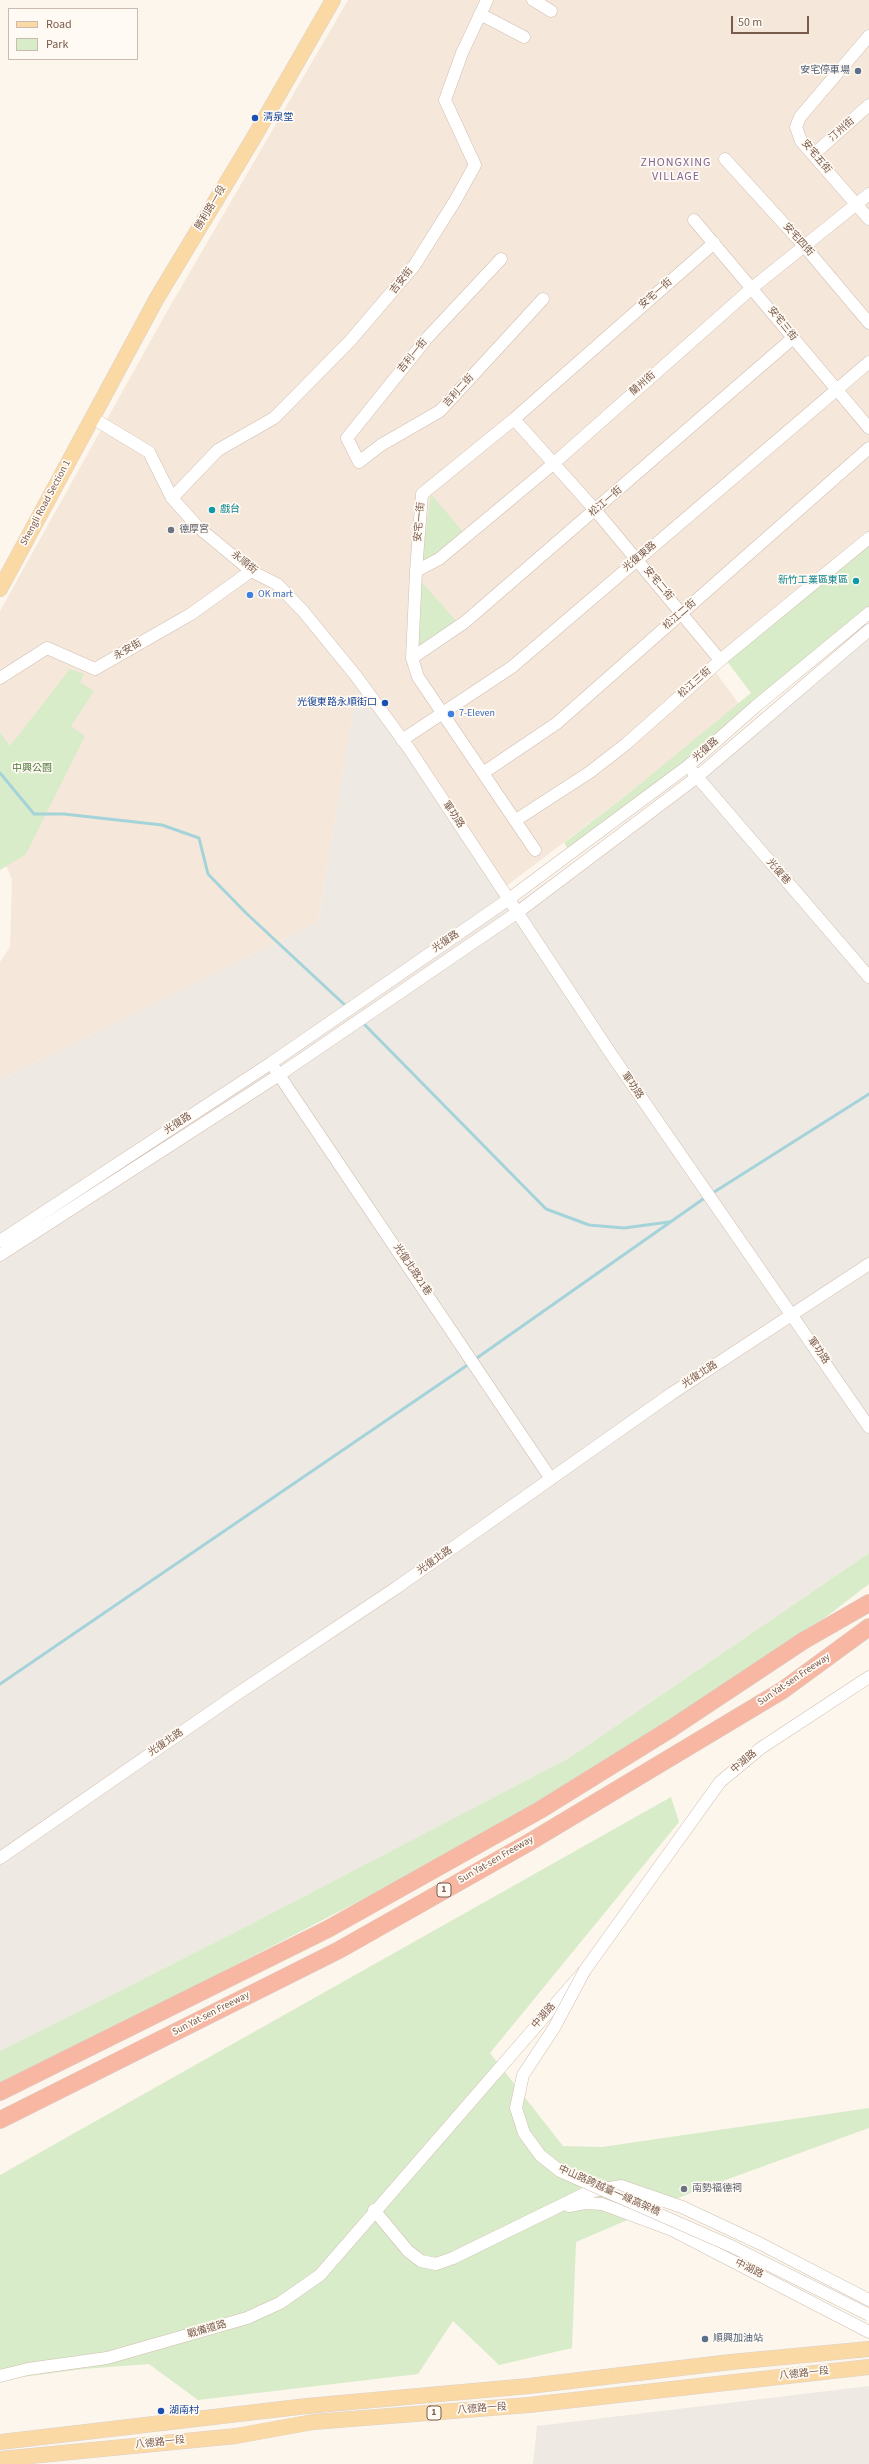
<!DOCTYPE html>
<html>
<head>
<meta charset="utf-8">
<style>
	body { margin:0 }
	#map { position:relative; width:869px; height:2464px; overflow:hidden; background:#fdf6ec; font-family:"Source Sans 3",sans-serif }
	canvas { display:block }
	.legend { position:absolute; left:8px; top:8px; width:130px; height:52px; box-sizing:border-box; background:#fffaf3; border:1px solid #cabbb1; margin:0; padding:5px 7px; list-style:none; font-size:12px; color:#7a5c4d }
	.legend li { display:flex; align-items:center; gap:8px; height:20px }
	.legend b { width:20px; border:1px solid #cabbb1 }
	.scale { position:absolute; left:731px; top:16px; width:78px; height:18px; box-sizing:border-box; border:2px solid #7a5c4d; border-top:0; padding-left:5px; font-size:12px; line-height:14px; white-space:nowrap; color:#7a5c4d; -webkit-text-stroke:3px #fffaf3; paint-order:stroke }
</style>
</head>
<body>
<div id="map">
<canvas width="869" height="2464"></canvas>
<ul class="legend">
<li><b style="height:5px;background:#fbd9a5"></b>Road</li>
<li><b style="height:11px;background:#d8ecc9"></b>Park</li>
</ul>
<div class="scale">50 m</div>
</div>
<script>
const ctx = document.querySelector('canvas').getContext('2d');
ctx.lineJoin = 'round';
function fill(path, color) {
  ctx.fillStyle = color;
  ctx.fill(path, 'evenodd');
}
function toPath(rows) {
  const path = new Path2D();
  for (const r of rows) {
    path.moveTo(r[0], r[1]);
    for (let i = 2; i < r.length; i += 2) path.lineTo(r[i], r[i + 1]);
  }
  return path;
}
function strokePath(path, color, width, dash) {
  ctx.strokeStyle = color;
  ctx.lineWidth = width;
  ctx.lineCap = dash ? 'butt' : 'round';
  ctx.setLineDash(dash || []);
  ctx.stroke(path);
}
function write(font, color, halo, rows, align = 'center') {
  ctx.font = font + ' "Source Sans 3","Noto Sans TC",sans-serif';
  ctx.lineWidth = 3.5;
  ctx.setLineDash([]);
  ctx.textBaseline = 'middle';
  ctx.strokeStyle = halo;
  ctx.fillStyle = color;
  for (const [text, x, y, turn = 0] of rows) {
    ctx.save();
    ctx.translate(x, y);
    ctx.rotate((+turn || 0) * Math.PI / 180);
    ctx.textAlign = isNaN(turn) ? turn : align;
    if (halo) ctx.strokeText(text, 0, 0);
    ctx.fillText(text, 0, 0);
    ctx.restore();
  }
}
fill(toPath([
	[348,0,869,0,869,542,714,670,739,704,624,797,505,887,360,672,318,922,0,1080,0,962,10,947,12,879,0,852,0,611,165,315]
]), '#f5e8da');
fill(toPath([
	[869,627,869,1553,569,1758,226,1937,0,2051,0,1080,318,922,360,671,517,903,698,772],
	[869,2386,869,2464,533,2464,537,2426]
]), '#efe9e4');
fill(toPath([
	[431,494,463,532,421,565],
	[869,542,869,610,686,765,569,850,564,843,624,797,751,693,726,660],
	[421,581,456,621,415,652],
	[70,669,84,674,80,682,94,691,71,726,85,736,26,854,0,870,0,732,10,746],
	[869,1553,869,1584,750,1675,538,1809,152,2008,0,2083,0,2051,226,1937,569,1758],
	[671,1797,679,1822,490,2053,563,2146,602,2147,869,2108,869,2128,695,2191,576,2242,572,2348,499,2365,453,2321,418,2374,198,2400,149,2364,83,2369,0,2380,0,2175]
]), '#d8ecc9');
strokePath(toPath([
	[0,773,34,814,64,814,162,825,199,838,208,874,246,913,347,1007],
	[362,1022,546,1209,589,1225,624,1228,669,1222],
	[711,1194,869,1094],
	[474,1360,706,1197],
	[0,1684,469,1364]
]), '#a5d3da', 3);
const minor = toPath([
	[533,0,551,11],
	[480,14,524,37],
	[869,36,800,117,796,127,801,141,869,219],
	[814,154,869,105],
	[725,159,805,247,869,323],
	[694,220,869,428],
	[501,259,428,337,347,438,359,462,381,445,440,411,543,299],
	[91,417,149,452,172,498,198,527,251,571,277,584,303,611,356,676,410,750,611,1054,869,1427],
	[514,419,596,511,720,660],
	[172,498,218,450,274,418,350,341,414,266,455,201,475,165,445,100,462,53,487,0],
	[416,571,439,559,553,464,752,288,869,194],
	[412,658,465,622,793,338],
	[0,678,47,648,95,669,191,614,251,571],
	[402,740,512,667,869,362],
	[693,772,869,977],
	[483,773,557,723,869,448],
	[516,820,590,772,626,744,724,657,869,538],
	[535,850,418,677,412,658,416,571,422,494,514,419,714,243],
	[275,1069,551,1479],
	[0,1241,271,1063,509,899,688,766,755,707,869,613],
	[0,1255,279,1075,518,912,697,777,869,630],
	[0,1858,234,1696,396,1588,671,1394,869,1264],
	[569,2206,585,2203,602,2204,672,2230,869,2332],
	[374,2210,408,2251,421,2261,436,2264,453,2258,588,2192,621,2186,682,2207,761,2244,869,2300],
	[0,2376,28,2369,107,2358,247,2318,280,2303,320,2275,585,1970,720,1782,761,1748,869,1677]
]);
const major = toPath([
	[0,589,157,298,253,139,333,0],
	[0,2442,307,2406,529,2386,731,2362,869,2349],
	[0,2459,236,2436,313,2422,529,2405,869,2367]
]);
const highway = toPath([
	[0,2092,328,1929,540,1810,672,1728,803,1641,869,1603],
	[0,2120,339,1950,528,1843,783,1690,869,1627]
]);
strokePath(minor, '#d1beb0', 13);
strokePath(major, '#dad1cd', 16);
strokePath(highway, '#dad1cd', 18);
strokePath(minor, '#fff', 12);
strokePath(major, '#fbd9a5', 15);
strokePath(highway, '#f7b7a3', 17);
const minorBridge = toPath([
	[585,1970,554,2028,523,2075,516,2108,524,2133,540,2155,560,2171,731,2246,869,2315]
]);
strokePath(minorBridge, '#d1beb0', 13, []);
strokePath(minorBridge, '#fff', 12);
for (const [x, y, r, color] of [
	[858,71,4,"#5c6f8a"],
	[255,118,4,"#1a4fb4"],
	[212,510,4,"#0f9aa8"],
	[171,530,4,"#6b7280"],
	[856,581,4,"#0f9aa8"],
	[250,595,4,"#3f7fe0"],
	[385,703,4,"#1a4fb4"],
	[451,714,4,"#3f7fe0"],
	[684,2189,4,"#6b7280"],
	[705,2339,4,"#5c6f8a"],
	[161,2411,4,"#1a4fb4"]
]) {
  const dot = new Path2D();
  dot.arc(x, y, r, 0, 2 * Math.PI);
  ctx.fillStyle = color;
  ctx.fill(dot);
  strokePath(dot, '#fffaf3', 1.5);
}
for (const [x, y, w] of [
	[444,1890,14],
	[434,2413,14]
]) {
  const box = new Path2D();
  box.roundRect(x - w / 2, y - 7, w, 14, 3);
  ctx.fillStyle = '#fffaf3';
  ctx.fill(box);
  strokePath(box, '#7a5c4d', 1);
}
write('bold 9px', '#7a5c4d', null, [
	["1",444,1890],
	["1",434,2413]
]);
write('10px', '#4e5e75', '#fffaf3', [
	["安宅停車場",850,71],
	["順興加油站",713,2339,"left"]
], 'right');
write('10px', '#164399', '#fffaf3', [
	["清泉堂",263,118],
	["光復東路永順街口",377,703,"right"],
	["湖南村",169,2411]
], 'left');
write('10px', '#7a5c4d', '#fffaf3', [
	["汀州街",842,130,-41],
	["安宅五街",816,157,50],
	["勝利路一段",211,208,-59],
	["安宅四街",798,240,48],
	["吉安街",402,281,-52],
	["安宅一街",656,294,-41],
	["安宅三街",782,324,51],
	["吉利一街",413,356,-51],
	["蘭州街",643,384,-41],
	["吉利二街",459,391,-48],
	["松江一街",606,502,-41],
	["Shengli Road Section 1",46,503,-62],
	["安宅一街",420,522,-85],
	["光復東路",640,557,-40],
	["永順街",244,563,39],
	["安宅二街",658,584,50],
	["松江二街",680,615,-41],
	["永安街",128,650,-30],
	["松江三街",695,683,-42],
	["光復路",706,750,-41],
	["軍功路",453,815,56],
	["光復巷",778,872,49],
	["光復路",446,942,-34],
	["軍功路",632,1086,56],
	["光復路",178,1124,-33],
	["光復北路21巷",412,1270,56],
	["軍功路",818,1351,56],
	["光復北路",700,1375,-33],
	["光復北路",435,1561,-35],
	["Sun Yat-sen Freeway",794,1680,-34],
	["光復北路",166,1743,-34],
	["中湖路",744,1762,-40],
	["Sun Yat-sen Freeway",496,1860,-30],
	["Sun Yat-sen Freeway",211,2014,-27],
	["中湖路",544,2016,-49],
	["中山路跨越臺一線高架橋",609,2191,24],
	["中湖路",749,2269,26],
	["戰備道路",207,2330,-16],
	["八德路一段",804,2374,-6],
	["八德路一段",482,2409,-4],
	["八德路一段",160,2443,-6]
]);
write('10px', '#0d838f', '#fffaf3', [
	["戲台",220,510],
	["新竹工業區東區",848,581,"right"]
], 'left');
write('10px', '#5b616d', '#fffaf3', [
	["德厚宮",179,530],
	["南勢福德祠",692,2189]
], 'left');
write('10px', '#366cbe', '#fffaf3', [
	["OK mart",258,595],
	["7-Eleven",459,714]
], 'left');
write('10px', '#537a41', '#fffaf3', [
	["中興公園",32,769]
]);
ctx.letterSpacing = '1px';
write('12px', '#846695', '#fffaf3', [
	["ZHONGXING",676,163],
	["VILLAGE",676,177]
]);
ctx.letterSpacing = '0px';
</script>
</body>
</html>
